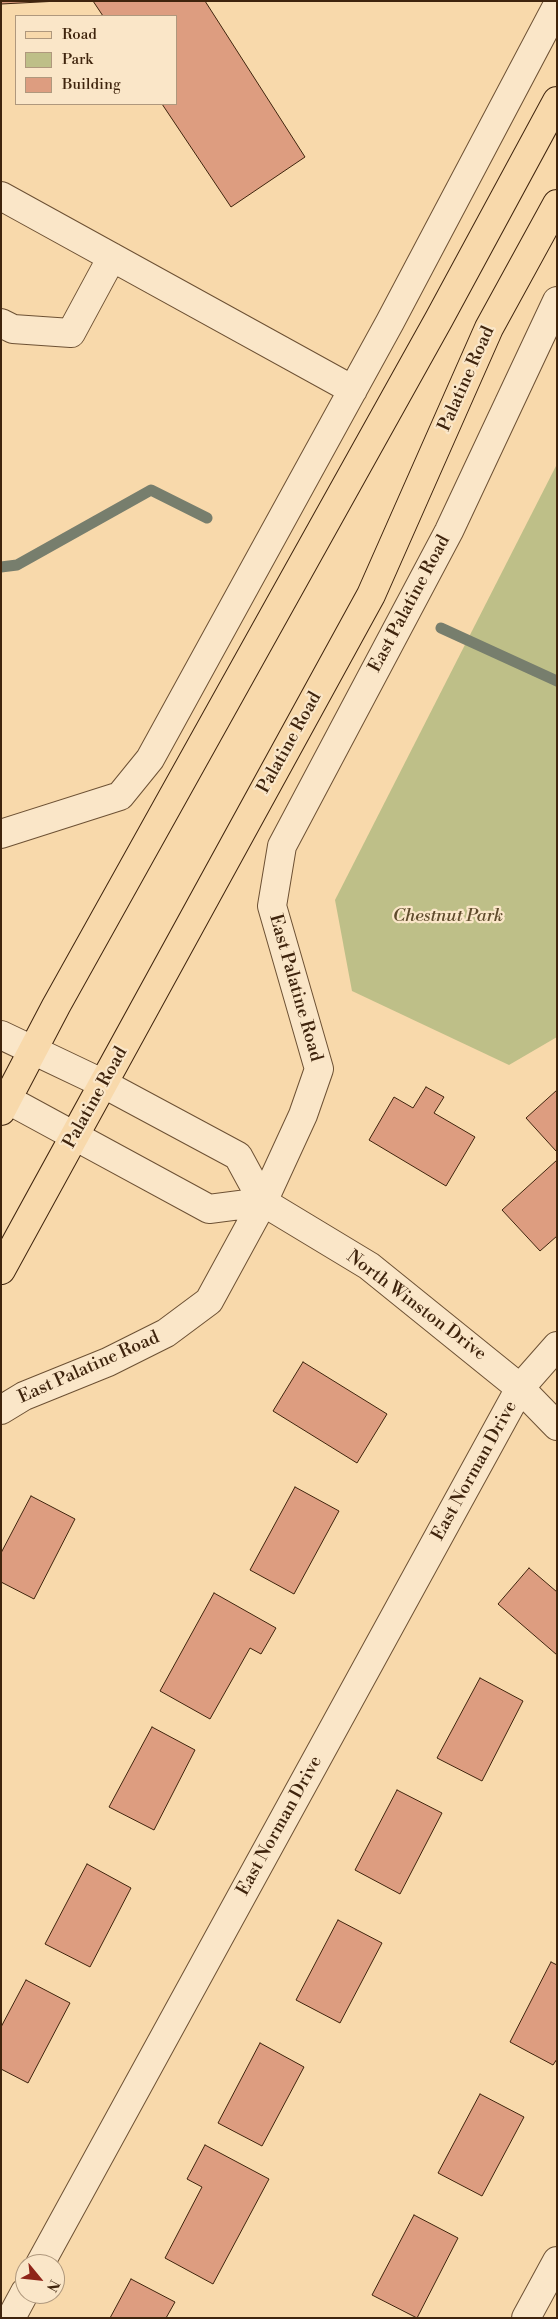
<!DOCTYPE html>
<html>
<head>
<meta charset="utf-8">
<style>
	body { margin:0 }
	#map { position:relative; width:558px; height:2319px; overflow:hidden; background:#f8d9ab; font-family:"Libre Bodoni",serif }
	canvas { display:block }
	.frame { position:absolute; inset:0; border:2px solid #3f240d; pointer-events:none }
	.legend { position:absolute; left:15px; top:15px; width:162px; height:90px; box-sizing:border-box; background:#fae6c8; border:1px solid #af987d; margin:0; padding:6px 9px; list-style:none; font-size:15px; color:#3f240d }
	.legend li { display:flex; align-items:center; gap:10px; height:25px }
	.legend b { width:25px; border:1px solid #af987d }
	.north { position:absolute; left:15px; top:2254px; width:50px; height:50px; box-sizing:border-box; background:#fae6c8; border:1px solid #af987d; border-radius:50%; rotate:118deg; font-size:14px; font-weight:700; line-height:20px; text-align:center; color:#3f240d }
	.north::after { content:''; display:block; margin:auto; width:18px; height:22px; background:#8f2418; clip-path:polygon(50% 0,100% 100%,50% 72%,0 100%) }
</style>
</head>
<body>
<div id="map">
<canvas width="558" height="2319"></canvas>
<div class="frame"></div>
<ul class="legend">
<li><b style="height:6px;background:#f8d9ab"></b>Road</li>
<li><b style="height:14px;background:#bebf88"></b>Park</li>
<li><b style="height:14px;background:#dd9d80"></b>Building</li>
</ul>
<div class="north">N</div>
</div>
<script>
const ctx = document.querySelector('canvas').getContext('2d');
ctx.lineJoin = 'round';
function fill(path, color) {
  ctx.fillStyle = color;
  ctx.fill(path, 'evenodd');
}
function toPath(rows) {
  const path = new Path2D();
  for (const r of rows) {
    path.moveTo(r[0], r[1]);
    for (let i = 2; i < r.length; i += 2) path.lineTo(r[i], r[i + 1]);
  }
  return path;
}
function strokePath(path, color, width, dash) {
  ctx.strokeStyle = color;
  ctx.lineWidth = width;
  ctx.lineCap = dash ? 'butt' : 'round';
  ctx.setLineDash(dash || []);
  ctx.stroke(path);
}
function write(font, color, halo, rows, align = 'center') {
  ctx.font = font + ' "Libre Bodoni",serif';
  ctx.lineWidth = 4.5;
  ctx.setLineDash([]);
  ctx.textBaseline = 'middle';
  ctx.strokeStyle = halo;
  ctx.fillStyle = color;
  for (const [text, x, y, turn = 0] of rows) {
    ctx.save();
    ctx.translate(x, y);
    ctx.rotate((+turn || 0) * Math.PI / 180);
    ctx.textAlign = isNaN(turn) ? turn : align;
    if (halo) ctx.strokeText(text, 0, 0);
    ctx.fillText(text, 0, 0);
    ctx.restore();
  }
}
fill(toPath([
	[557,464,557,1037,509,1065,352,991,335,900]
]), '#bebf88');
strokePath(toPath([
	[1,567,17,565,151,490,207,518],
	[441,628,557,681]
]), '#777e6d', 11);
const building = toPath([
	[1,1,59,1,1,4,1,1],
	[93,1,205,1,305,157,231,207,162,104,176,104,176,16,103,16,93,1],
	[426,1087,444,1097,434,1113,475,1137,446,1186,369,1140,394,1097,413,1108,426,1087],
	[557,1090,557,1150,556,1151,526,1118,557,1090],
	[557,1160,557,1236,540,1251,502,1210,557,1160],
	[303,1362,387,1414,357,1463,273,1411,303,1362],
	[295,1487,339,1511,294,1594,250,1570,295,1487],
	[31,1496,75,1519,34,1599,1,1582,1,1553,31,1496],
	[529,1568,557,1592,557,1655,498,1604,529,1568],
	[214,1593,276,1628,261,1654,250,1648,210,1719,160,1691,214,1593],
	[480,1678,523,1701,482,1781,437,1758,480,1678],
	[152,1727,195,1750,154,1830,109,1807,152,1727],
	[397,1790,442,1813,400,1894,355,1870,397,1790],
	[87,1864,131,1888,90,1967,45,1944,87,1864],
	[338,1920,382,1943,340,2023,296,2000,338,1920],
	[551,1962,557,1965,557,2059,553,2065,510,2042,551,1962],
	[26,1980,70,2003,28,2083,1,2069,1,2027,26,1980],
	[260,2043,304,2067,262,2146,218,2123,260,2043],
	[480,2094,524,2117,482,2196,438,2173,480,2094],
	[205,2145,269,2179,213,2284,165,2258,202,2187,187,2179,205,2145],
	[414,2215,458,2238,417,2318,372,2295,414,2215],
	[131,2279,175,2302,166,2318,110,2318,131,2279]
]);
fill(building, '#dd9d80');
strokePath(building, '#3f240d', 1);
const minor = toPath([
	[1,196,353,390],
	[1,323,13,329,71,333,112,257],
	[1,834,120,796,150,759,390,322,557,6],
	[1,1035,104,1084,238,1156,263,1202,369,1266,520,1388,557,1426],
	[1,1096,209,1209,263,1202],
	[1,1410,24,1396,108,1362,166,1333,209,1301,263,1202,303,1115,319,1069,272,906,282,846,449,531,557,301],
	[40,2264,520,1388,557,1346],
	[11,2318,25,2292],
	[526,2318,557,2261]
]);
const major = toPath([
	[1,1111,56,1006,439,319,557,101],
	[1,1270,371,595,489,328,557,204]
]);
strokePath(minor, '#6d5134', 30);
strokePath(major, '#3f240d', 30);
strokePath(minor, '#fae6c8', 28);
strokePath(major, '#f8d9ab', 28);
write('18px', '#3f240d', '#fae6c8', [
	["Palatine Road",467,379,-66],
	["East Palatine Road",410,604,-62],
	["Palatine Road",290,743,-61],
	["East Palatine Road",295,988,74],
	["Palatine Road",96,1098,-61],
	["North Winston Drive",416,1306,37],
	["East Palatine Road",89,1368,-24],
	["East Norman Drive",475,1471,-61],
	["East Norman Drive",280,1826,-61]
]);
write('italic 18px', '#5f4b2c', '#fae6c8', [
	["Chestnut Park",448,917]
]);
</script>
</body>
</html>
